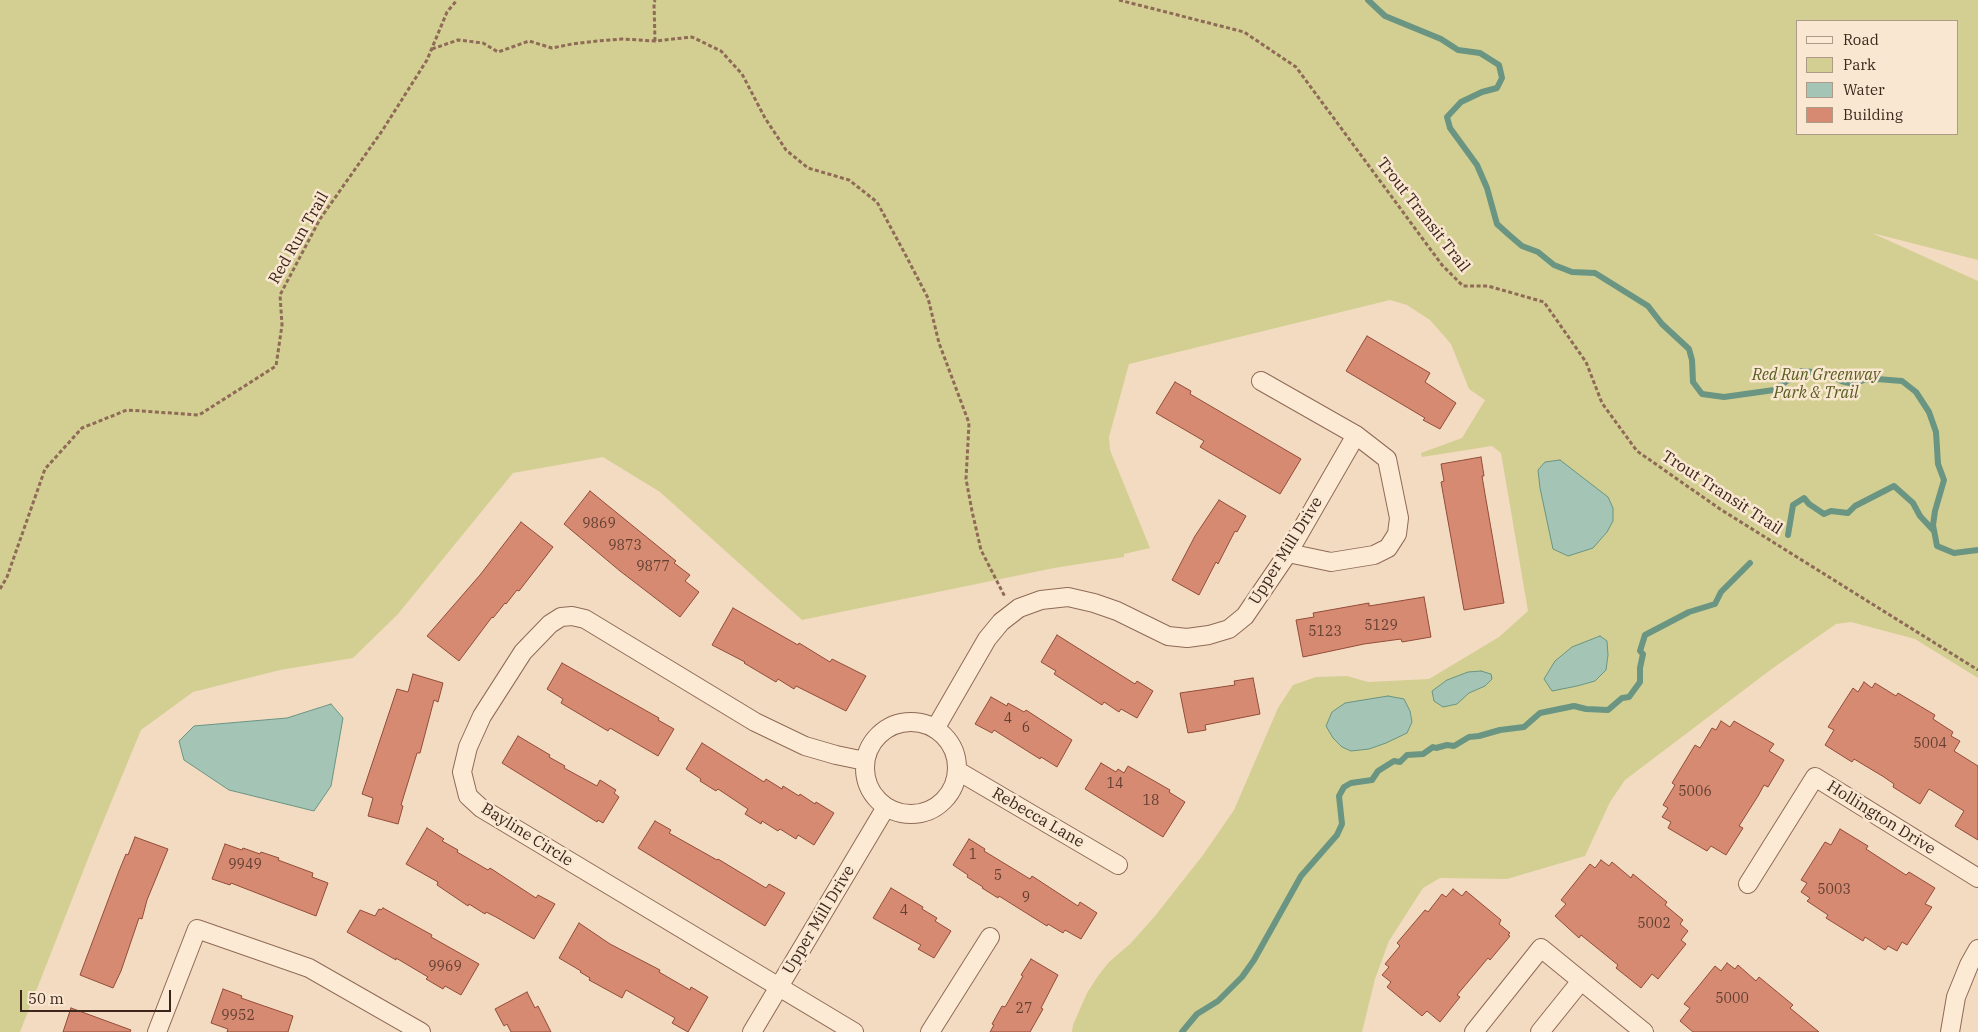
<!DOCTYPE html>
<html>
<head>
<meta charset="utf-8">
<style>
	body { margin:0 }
	#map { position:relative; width:1978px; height:1032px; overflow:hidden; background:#f3dbc1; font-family:"IBM Plex Serif",serif }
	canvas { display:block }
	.legend { position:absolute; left:1796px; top:20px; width:162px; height:115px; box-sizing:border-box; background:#fae7d1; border:1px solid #ae9a89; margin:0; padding:6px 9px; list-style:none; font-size:15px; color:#3d261c }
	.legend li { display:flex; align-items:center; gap:10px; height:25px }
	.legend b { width:25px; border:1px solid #ae9a89 }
	.scale { position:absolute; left:20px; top:990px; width:151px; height:22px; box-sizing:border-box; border:2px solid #3d261c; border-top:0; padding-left:6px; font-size:15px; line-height:18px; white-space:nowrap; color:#3d261c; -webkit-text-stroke:4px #fae7d1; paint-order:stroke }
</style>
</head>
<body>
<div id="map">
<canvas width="1978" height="1032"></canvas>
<ul class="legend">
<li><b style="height:6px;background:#fdead5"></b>Road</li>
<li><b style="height:14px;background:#d3cf93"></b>Park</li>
<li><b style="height:14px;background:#a4c5b6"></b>Water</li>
<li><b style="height:14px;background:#d68a72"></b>Building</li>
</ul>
<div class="scale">50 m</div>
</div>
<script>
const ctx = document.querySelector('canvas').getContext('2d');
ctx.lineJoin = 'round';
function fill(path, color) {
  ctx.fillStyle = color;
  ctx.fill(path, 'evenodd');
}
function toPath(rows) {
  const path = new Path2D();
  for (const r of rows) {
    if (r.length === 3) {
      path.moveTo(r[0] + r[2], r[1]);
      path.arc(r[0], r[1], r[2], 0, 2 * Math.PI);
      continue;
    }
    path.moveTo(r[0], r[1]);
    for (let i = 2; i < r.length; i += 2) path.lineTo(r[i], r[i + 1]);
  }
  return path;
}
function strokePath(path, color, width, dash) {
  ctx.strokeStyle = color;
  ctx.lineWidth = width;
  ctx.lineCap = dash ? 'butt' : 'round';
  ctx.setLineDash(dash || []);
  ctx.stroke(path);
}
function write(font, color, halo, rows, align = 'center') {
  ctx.font = font + ' "IBM Plex Serif",serif';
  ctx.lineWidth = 5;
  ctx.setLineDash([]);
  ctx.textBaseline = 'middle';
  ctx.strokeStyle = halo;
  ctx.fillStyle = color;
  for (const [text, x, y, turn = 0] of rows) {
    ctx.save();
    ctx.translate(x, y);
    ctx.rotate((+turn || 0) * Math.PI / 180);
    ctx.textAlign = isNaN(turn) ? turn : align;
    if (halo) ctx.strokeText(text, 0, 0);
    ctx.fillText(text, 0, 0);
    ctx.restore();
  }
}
fill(toPath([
	[0,0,1978,0,1978,260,1872,233,1978,281,1978,678,1915,639,1851,622,1836,624,1773,668,1625,780,1610,802,1585,856,1507,879,1440,878,1423,888,1389,941,1375,979,1362,1032,1072,1032,1073,1025,1087,993,1098,976,1109,962,1130,944,1155,916,1203,855,1234,810,1278,708,1293,685,1316,677,1347,676,1368,682,1429,679,1499,637,1528,611,1501,453,1492,446,1422,457,1421,453,1462,438,1485,400,1469,389,1451,344,1430,320,1407,305,1390,300,1129,364,1109,437,1110,450,1150,548,1124,554,1124,557,1054,568,802,620,660,492,603,457,513,473,398,614,353,658,280,670,193,692,141,730,93,846,20,1032,0,1032],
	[1797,21,1957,21,1957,134,1797,134]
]), '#d3cf93');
const water = toPath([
	[1560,460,1608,497,1613,508,1613,521,1607,532,1593,548,1568,556,1553,549,1540,488,1538,470,1545,462,1560,460],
	[1600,636,1607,641,1608,655,1606,670,1595,681,1577,686,1552,691,1544,679,1555,661,1572,647,1600,636],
	[1481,671,1491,674,1492,679,1485,686,1469,693,1457,704,1443,707,1434,701,1432,691,1447,680,1468,672,1481,671],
	[1388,696,1404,699,1410,711,1412,722,1407,733,1386,743,1369,749,1351,751,1342,747,1333,738,1326,726,1332,712,1345,703,1388,696],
	[331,704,343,718,331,786,314,811,229,790,184,760,179,741,194,726,287,718,331,704]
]);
fill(water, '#a4c5b6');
strokePath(water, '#699582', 1);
strokePath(toPath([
	[1368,0,1385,16,1441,39,1458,50,1480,53,1499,65,1502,78,1497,88,1482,92,1461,102,1447,117,1450,128,1477,165,1487,188,1497,224,1508,234,1522,246,1538,252,1554,265,1572,272,1595,273,1648,306,1662,324,1689,349,1692,360,1693,382,1702,394,1724,397,1774,390,1801,371,1827,373,1841,381,1853,384,1864,380,1877,379,1902,381,1916,392,1929,412,1936,432,1938,464,1944,480,1935,511,1933,525,1937,546,1954,553,1978,550],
	[1788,535,1793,505,1804,498,1809,504,1824,514,1831,511,1848,513,1855,506,1894,486,1913,503,1920,516,1933,530],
	[1182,1032,1197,1014,1218,1001,1242,977,1254,960,1301,876,1337,835,1342,824,1339,796,1344,787,1351,783,1372,780,1378,771,1394,761,1400,762,1407,755,1423,754,1433,747,1436,748,1447,745,1454,746,1469,737,1479,736,1500,730,1524,727,1540,713,1574,706,1586,709,1608,710,1622,698,1629,697,1640,682,1640,668,1643,654,1640,651,1645,635,1689,612,1715,604,1721,592,1750,563]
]), '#699582', 6);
const building = toPath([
	[1367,336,1430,373,1425,382,1456,403,1440,429,1423,420,1425,418,1346,371,1367,336],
	[1175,382,1191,391,1190,394,1301,459,1280,494,1200,447,1204,441,1156,413,1175,382],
	[1481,457,1484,476,1482,476,1485,494,1504,603,1464,610,1441,482,1444,481,1441,464,1481,457],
	[590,491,676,561,674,563,690,575,685,581,699,592,680,617,620,571,564,524,590,491],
	[1219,500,1246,516,1237,532,1235,531,1218,564,1216,562,1199,595,1172,580,1195,536,1219,500],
	[521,522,553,547,519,591,517,590,506,604,505,603,493,618,492,617,459,661,427,636,480,575,521,522],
	[1424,597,1431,637,1402,642,1401,639,1364,644,1303,657,1296,620,1314,617,1313,613,1369,603,1369,606,1424,597],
	[733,608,798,645,799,643,830,662,832,659,866,676,846,711,796,686,794,689,778,679,776,682,744,663,745,662,712,645,733,608],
	[1057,635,1135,684,1137,681,1153,691,1137,718,1121,709,1119,712,1104,702,1102,705,1054,674,1056,671,1041,662,1057,635],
	[562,663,659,718,658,720,674,729,658,756,610,728,608,731,561,703,563,699,547,689,562,663],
	[413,674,443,683,438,702,434,700,420,753,417,753,401,805,403,806,398,824,368,816,373,798,362,794,397,689,408,692,413,674],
	[1253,678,1260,714,1205,725,1206,730,1188,733,1180,693,1235,685,1234,681,1253,678],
	[1864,682,1872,688,1875,683,1896,696,1898,693,1935,715,1933,719,1953,732,1951,736,1960,741,1954,751,1978,766,1978,840,1955,826,1964,811,1929,789,1920,804,1893,787,1894,784,1884,777,1854,759,1852,762,1825,745,1834,730,1828,727,1853,688,1858,692,1864,682],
	[991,697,1007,706,1008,703,1024,712,1026,710,1072,740,1057,767,1041,757,1040,759,994,730,992,733,975,724,991,697],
	[1721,721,1730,727,1734,721,1774,744,1769,751,1784,760,1768,787,1764,785,1758,796,1739,826,1743,828,1726,855,1711,846,1707,851,1668,828,1671,822,1662,817,1668,808,1663,805,1675,785,1672,783,1695,745,1700,748,1712,728,1716,730,1721,721],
	[518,736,550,755,549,757,565,766,564,768,597,786,600,780,616,790,614,793,619,797,603,823,598,820,597,822,502,763,518,736],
	[702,743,764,782,766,779,782,789,783,786,799,796,800,794,815,804,816,802,834,813,814,845,798,835,796,839,780,829,778,831,762,821,761,824,745,814,748,809,718,789,716,791,700,781,701,779,686,769,702,743],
	[1101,763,1116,772,1118,769,1124,773,1128,766,1170,790,1169,792,1185,802,1163,837,1085,789,1101,763],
	[655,821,671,830,669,833,717,860,718,859,766,888,769,884,785,893,765,926,638,848,655,821],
	[427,828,444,839,442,841,458,850,457,852,488,870,490,868,536,898,538,895,555,904,534,939,496,917,486,912,485,914,469,904,468,906,437,885,438,882,406,864,427,828],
	[1840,829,1868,846,1866,849,1906,875,1909,872,1935,888,1925,904,1932,907,1907,945,1902,942,1897,951,1888,946,1885,950,1865,937,1863,941,1826,918,1828,915,1807,901,1810,898,1801,892,1807,883,1801,880,1825,842,1831,845,1840,829],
	[135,837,168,849,147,900,142,919,139,918,121,971,113,988,80,975,119,871,126,854,128,855,135,837],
	[969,839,985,849,984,851,1030,879,1032,876,1078,906,1080,902,1097,913,1081,939,1065,930,1063,933,1048,924,1047,926,999,896,998,898,982,888,983,887,967,877,968,875,953,865,969,839],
	[225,844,242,850,243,848,260,854,261,852,279,858,278,860,313,873,312,877,328,883,316,916,231,883,230,885,212,879,225,844],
	[1601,860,1609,866,1612,862,1631,878,1633,874,1667,902,1665,905,1683,920,1680,924,1688,931,1681,940,1686,944,1658,979,1652,974,1641,988,1616,968,1618,965,1581,935,1579,938,1555,916,1566,904,1561,900,1590,864,1595,868,1601,860],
	[891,888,923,907,922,909,937,918,935,921,951,931,934,958,918,949,921,945,873,918,891,888],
	[1453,889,1462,896,1466,891,1501,920,1499,924,1510,933,1508,935,1510,936,1490,960,1488,958,1457,995,1460,997,1440,1022,1427,1011,1422,1016,1387,987,1391,982,1382,975,1389,967,1385,964,1400,946,1397,943,1425,910,1428,912,1442,894,1446,897,1453,889],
	[383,908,432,935,431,937,479,964,461,995,445,986,443,989,426,979,428,977,396,958,396,960,347,932,360,910,375,916,379,909,381,910,383,908],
	[579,923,610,944,660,970,659,972,690,990,691,987,708,997,688,1032,672,1023,675,1018,626,990,622,998,589,980,590,978,580,972,581,971,559,958,579,923],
	[1031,959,1058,975,1041,1008,1043,1009,1030,1032,990,1032,994,1025,992,1024,1002,1006,1005,1007,1023,976,1021,975,1031,959],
	[1727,963,1735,969,1738,965,1756,981,1759,977,1793,1005,1790,1008,1819,1032,1693,1032,1680,1021,1690,1008,1684,1004,1715,966,1721,971,1727,963],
	[223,989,242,996,241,998,293,1016,288,1032,227,1032,228,1029,211,1023,223,989],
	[527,992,535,1008,538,1006,551,1032,511,1032,507,1024,504,1026,495,1009,527,992],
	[71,1008,131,1030,130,1032,63,1032,71,1008]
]);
fill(building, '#d68a72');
strokePath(building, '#924c38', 1);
const street = toPath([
	[1261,381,1356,435,1387,459,1399,518,1397,534,1388,548,1374,555,1331,562,1288,553],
	[911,768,46],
	[935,729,987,639,1001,622,1019,608,1041,600,1068,597,1094,603,1117,611,1168,636,1187,638,1209,635,1229,629,1245,616,1288,553,1356,435],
	[958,771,1118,865],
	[1748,884,1815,777,1978,878],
	[157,1032,197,929,309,968,421,1032],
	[752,1032,886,807],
	[854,1032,481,808,468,796,462,772,468,747,482,716,523,652,550,624,561,617,572,616,585,619,755,722,805,746,836,755,865,761],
	[930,1032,990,937],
	[1474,1032,1541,948,1644,1032],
	[1540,1032,1581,981],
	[1950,1032,1956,997,1969,965,1978,949]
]);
strokePath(street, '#8f6a56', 20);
strokePath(toPath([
	[1119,0,1244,32,1296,67,1442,265,1463,286,1488,286,1544,302,1586,362,1602,403,1637,451,1720,509,1978,670],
	[655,41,654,3,655,0],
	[432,49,458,40,483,43,498,52,529,41,552,48,572,44,597,41,622,39,655,41,692,37,721,51,742,74,765,118,786,150,808,168,849,180,877,202,904,252,928,298,939,343,969,423,966,479,972,511,981,550,1005,597],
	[0,589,7,577,45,469,82,428,127,410,199,415,276,366,282,325,280,295,320,219,382,131,427,60,447,12,457,0]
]), '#8f6a56', 3, [4, 2.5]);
strokePath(street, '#fdead5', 18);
write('14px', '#633f32', null, [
	["9869",599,524],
	["9873",625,546],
	["9877",653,567],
	["5129",1381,626],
	["5123",1325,632],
	["4",1008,719],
	["6",1026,728],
	["5004",1930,744],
	["14",1115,784],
	["5006",1695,792],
	["18",1151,801],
	["1",973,855],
	["9949",245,865],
	["5",998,876],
	["5003",1834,890],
	["9",1026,898],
	["4",904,911],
	["5002",1654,924],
	["9969",445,967],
	["5000",1732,999],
	["27",1024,1009],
	["9952",238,1016]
]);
write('16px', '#3d261c', '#fae7d1', [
	["Trout Transit Trail",1423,215,52],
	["Red Run Trail",299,238,-60],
	["Trout Transit Trail",1722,493,33],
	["Upper Mill Drive",1286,551,-58],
	["Rebecca Lane",1038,818,30],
	["Hollington Drive",1881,818,32],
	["Bayline Circle",527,835,32],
	["Upper Mill Drive",819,920,-59]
]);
write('italic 16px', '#575c20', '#fae7d1', [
	["Red Run Greenway",1816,375],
	["Park & Trail",1816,393]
]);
</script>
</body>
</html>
